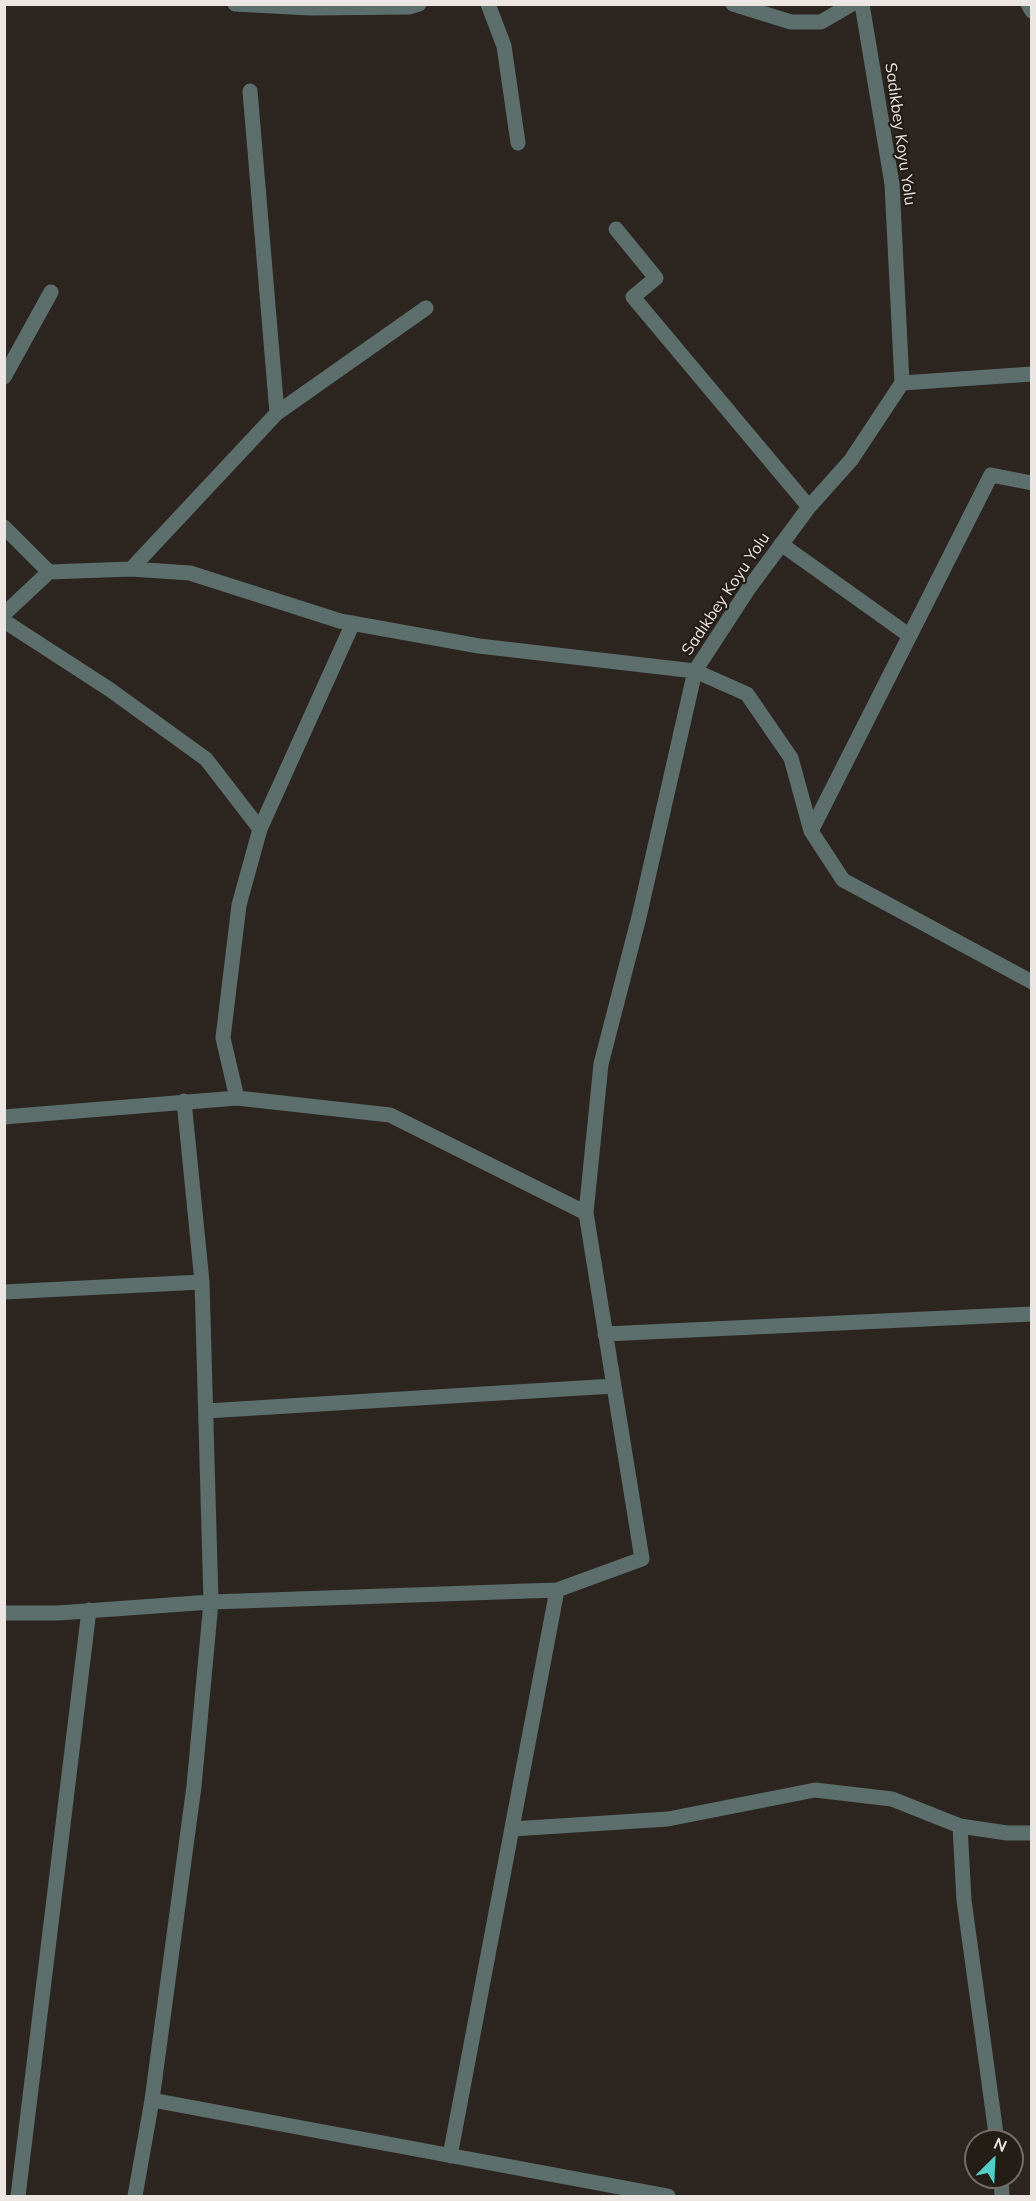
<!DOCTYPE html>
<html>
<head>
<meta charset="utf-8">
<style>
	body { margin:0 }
	#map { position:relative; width:1036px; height:2201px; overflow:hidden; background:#2d2620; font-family:Mulish,sans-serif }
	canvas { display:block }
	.frame { position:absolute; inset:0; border:6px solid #ebe6e2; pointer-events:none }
	.north { position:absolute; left:964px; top:2129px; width:60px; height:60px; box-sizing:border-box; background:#231d16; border:2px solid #736d68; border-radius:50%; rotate:24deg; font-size:16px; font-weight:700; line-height:24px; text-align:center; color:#ebe6e2 }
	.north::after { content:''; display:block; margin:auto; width:21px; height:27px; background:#53cdc9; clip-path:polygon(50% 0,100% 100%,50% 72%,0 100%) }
</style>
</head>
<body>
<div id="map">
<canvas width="1036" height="2201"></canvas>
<div class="frame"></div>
<div class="north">N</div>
</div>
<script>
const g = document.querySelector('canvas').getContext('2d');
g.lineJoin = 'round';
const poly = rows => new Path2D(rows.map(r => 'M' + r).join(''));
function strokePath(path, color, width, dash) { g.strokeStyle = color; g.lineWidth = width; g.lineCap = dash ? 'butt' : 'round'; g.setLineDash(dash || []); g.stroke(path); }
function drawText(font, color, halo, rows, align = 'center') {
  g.font = font + ' Mulish,sans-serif'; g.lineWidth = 4.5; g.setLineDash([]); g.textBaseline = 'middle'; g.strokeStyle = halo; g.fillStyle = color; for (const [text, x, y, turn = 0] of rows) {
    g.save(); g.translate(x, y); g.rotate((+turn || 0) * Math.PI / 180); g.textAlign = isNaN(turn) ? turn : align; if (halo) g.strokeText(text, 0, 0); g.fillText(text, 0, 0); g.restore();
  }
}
const minor = poly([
	[235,4,310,8,409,7,419,4],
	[488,4,504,46,518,143],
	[733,4,791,22,821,22,852,4],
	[1028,4,1032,11],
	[250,91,277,413],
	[616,229,656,278,633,297,809,507],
	[4,377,51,292],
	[902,383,1032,374],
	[4,527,49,572],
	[781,544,910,636],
	[131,569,277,413,426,308],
	[4,614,49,572,131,569,190,573,340,621,479,646,695,671,747,694,791,758,811,831,843,880,1032,982],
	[4,621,109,689,206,759,260,829],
	[811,831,991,475,1032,483],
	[237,1098,223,1038,239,905,260,829,353,623],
	[4,1117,237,1098,390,1115,586,1213],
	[4,1292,202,1282],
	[605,1334,1032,1314],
	[206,1411,614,1386],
	[4,1613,58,1613,211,1602,557,1590,642,1559,586,1213,601,1064,639,917,695,671,749,588,809,507,851,460,902,383,892,184,862,4],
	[960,1826,964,1900,997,2141],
	[512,1829,668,1819,815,1790,892,1799,960,1826,1007,1833,1032,1833],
	[152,2100,668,2196],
	[450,2156,557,1590],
	[1001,2177,1002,2196],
	[18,2196,89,1610],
	[135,2196,152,2100,194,1786,211,1602,202,1282,184,1101]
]);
const streetNames = [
	["Sadıkbey Koyu Yolu",900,134,82],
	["Sadıkbey Koyu Yolu",726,594,-56]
];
strokePath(minor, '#5c6f6d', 15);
drawText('16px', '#ebe6e2', '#231d16', streetNames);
</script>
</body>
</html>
